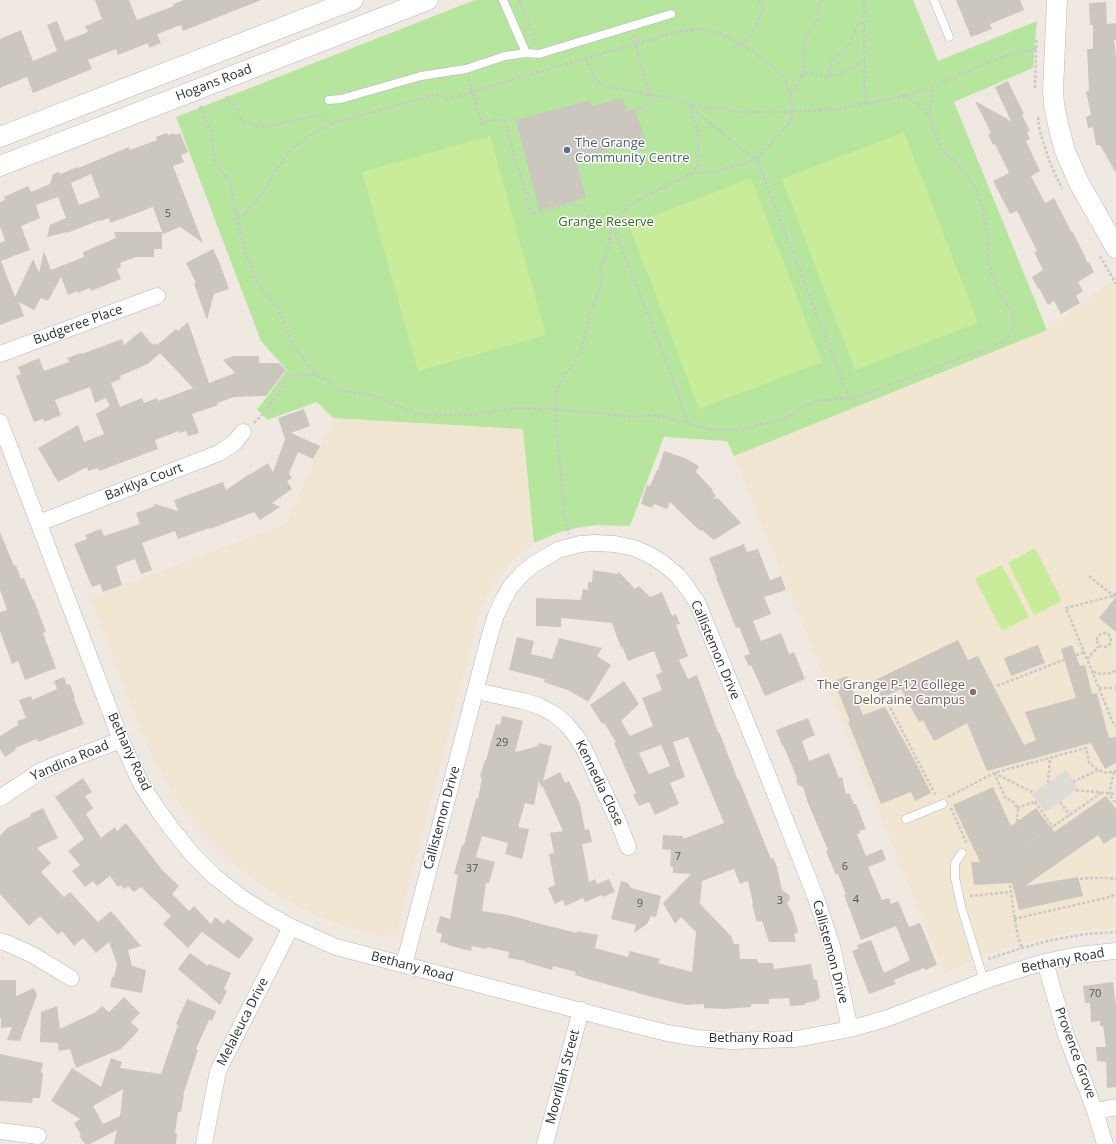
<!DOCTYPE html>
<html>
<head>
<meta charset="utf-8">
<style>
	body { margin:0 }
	canvas { display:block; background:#efe9e1 }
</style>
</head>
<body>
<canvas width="1116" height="1144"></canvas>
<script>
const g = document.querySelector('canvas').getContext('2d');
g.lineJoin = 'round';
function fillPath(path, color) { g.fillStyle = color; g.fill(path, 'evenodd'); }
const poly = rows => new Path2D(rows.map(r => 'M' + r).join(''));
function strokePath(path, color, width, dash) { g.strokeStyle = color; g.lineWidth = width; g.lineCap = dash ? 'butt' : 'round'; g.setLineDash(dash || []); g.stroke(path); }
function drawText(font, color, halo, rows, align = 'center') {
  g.font = font + ' "Open Sans",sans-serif'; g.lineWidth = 3; g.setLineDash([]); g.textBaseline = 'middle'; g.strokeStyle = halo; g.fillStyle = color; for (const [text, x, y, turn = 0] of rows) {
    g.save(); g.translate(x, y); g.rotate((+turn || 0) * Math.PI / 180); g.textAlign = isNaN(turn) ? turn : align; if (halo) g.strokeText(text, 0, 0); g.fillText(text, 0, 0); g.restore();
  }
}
const education = poly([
	[1112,281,1116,288,1116,928,1073,932,1050,937,1024,943,989,954,944,973,734,456,1047,330],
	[333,418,524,429,534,543,522,552,504,569,489,590,481,608,397,930,385,937,349,927,320,917,287,900,271,891,240,868,223,854,194,823,171,792,148,748,90,598,286,524]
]);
const green = poly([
	[475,0,913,0,938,61,1037,21,1033,68,954,102,1047,330,734,456,727,441,664,437,630,526,598,525,576,528,557,533,534,543,523,429,333,418,317,402,267,420,264,415,257,410,287,370,261,341,176,117]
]);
const pitch = poly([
	[904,132,978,323,855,370,782,179],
	[490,136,546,335,418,371,362,172],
	[751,178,822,362,699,409,629,225],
	[1035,548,1062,601,1034,615,1008,563],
	[1002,565,1029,617,1002,631,975,579]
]);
const plaza = poly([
	[1066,770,1078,789,1045,812,1032,794]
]);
const building = poly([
	[95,0,129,0,137,20,174,6,173,4,184,0,261,0,183,31,181,25,157,34,161,43,149,48,148,43,118,55,116,49,88,60,92,69,33,93,27,77,0,88,0,39,21,30,33,61,57,51,47,25,57,21,65,41,88,32,85,26,102,19],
	[956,0,1020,0,1024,10,990,24,992,29,971,37],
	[1106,2,1107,24,1116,23,1116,40,1114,40,1116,56,1116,173,1100,145,1096,145,1093,127,1088,128,1086,117,1091,115,1086,91,1089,91,1087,49,1093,49,1093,25,1090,25,1089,3],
	[1008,81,1024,114,1022,115,1030,131,1027,132,1030,139,1026,141,1040,171,1031,176,1045,203,1054,198,1072,233,1073,232,1088,263,1089,262,1094,272,1078,282,1083,291,1076,296,1080,303,1061,314,1054,301,1048,305,1039,288,1038,289,1032,277,1043,270,1034,252,1037,251,1017,211,1010,214,993,181,1009,173,995,144,993,145,988,134,991,133,975,101,1011,121,995,87],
	[623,98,627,111,635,109,645,139,576,160,586,198,539,210,516,120,590,100,592,106],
	[167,133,168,135,174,133,175,135,180,133,188,152,181,155,184,162,173,166,203,243,180,227,163,234,153,207,110,223,109,218,100,221,100,220,67,233,67,232,47,237,50,225,66,218,58,197,36,205,40,218,21,226,30,250,1,261,15,297,33,259,39,273,44,251,51,270,84,257,83,252,116,238,114,232,162,232,162,249,154,249,154,257,136,257,120,263,121,267,117,269,121,279,91,291,90,288,78,293,77,291,68,295,61,277,48,301,41,298,34,310,19,302,24,316,0,325,0,243,5,241,0,226,0,202,5,200,4,197,28,186,31,192,50,184,53,174,58,172,61,174,77,167,78,168,129,147,130,150,157,140,156,137],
	[91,174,100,197,79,205,71,183],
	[213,249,220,264,229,289,214,294,207,320,194,284,196,283,186,263],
	[188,322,209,383,235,373,223,360,233,356,259,356,259,363,279,363,286,370,266,396,234,397,217,403,218,405,192,414,199,433,188,436,186,431,179,433,179,431,155,440,158,449,99,471,98,468,88,471,87,467,58,482,38,448,78,425,84,442,104,434,96,414,110,406,106,398,95,403,90,387,55,400,61,415,44,422,43,419,34,422,16,376,21,374,18,367,39,358,44,371,69,362,67,358,81,353,82,354,122,339,124,345,141,331,153,345,155,343,157,345,176,329,178,331],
	[160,353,193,388,158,401,157,398,144,403,142,398,120,407,111,383,121,379,120,376,148,364],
	[304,409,310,426,291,433,320,446,313,459,298,452,289,474,292,478,287,481,292,489,272,503,280,507,260,520,254,512,210,529,209,528,178,539,175,531,142,543,152,570,141,574,135,559,116,566,122,585,103,592,100,584,92,587,74,544,87,539,85,535,101,529,104,536,140,524,136,513,153,507,155,504,178,511,174,500,223,482,226,490,251,473,251,474,268,463,273,472,285,439,278,418],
	[664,451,685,458,699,466,696,472,713,490,712,491,716,496,713,499,718,498,741,523,714,540,702,530,700,531,670,502,667,509,654,504,652,508,641,504,647,485,650,486,657,470,658,470],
	[0,532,14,566,16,565,21,579,24,578,33,600,34,600,46,632,43,633,56,668,25,680,18,661,12,664,0,631,0,612,7,610,0,590],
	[744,544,747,552,758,549,770,580,781,576,786,590,764,597,771,614,753,621,761,641,781,633,789,654,794,652,805,679,765,696,751,665,749,666,744,656,750,654,739,627,736,628,716,578,717,578,709,558],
	[593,570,617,574,619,572,635,589,639,586,650,597,662,592,672,616,676,614,680,624,676,625,688,656,679,660,688,679,697,675,718,732,719,732,738,780,739,780,771,859,773,858,777,867,782,890,789,895,790,899,787,903,793,914,798,932,794,934,796,942,769,942,762,921,757,922,752,904,753,903,748,881,740,884,734,869,702,881,700,904,731,936,734,944,739,944,740,959,757,959,758,963,773,963,774,969,811,964,814,980,817,980,820,998,816,1001,805,1003,805,1005,790,1006,789,998,769,999,769,1004,751,1004,751,1007,724,1009,704,1008,704,1004,686,1005,652,997,588,979,575,975,576,972,553,966,552,970,525,962,525,961,508,958,509,952,487,947,486,949,472,946,471,951,447,945,448,944,440,942,442,934,436,932,440,916,450,919,458,875,454,874,462,845,464,845,476,799,478,799,482,778,480,777,485,760,486,760,496,724,500,725,502,716,523,721,515,752,538,746,539,743,552,746,543,781,560,772,565,783,569,781,580,804,585,830,589,829,592,842,582,844,589,882,595,879,597,884,609,879,615,892,603,897,602,895,585,902,583,898,565,906,563,900,555,904,548,888,555,885,549,854,554,853,550,833,563,831,542,785,541,788,539,780,534,805,525,803,518,827,529,829,522,859,505,854,508,843,482,836,476,857,495,862,489,883,486,883,482,911,508,915,531,921,529,921,577,933,577,931,598,935,595,948,628,957,630,951,660,959,658,963,692,972,696,932,681,917,675,924,663,903,691,874,673,873,673,867,670,866,671,850,662,849,663,835,683,836,683,839,724,823,688,737,673,742,685,777,670,783,679,804,655,815,649,802,639,806,633,795,636,793,614,743,616,742,604,723,602,724,590,705,624,681,639,704,621,721,630,736,653,726,642,698,662,690,656,675,662,672,654,651,628,661,622,646,621,648,612,623,561,618,561,627,536,626,536,598,581,600,583,589,588,590,588,582,592,582],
	[661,745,670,766,649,774,639,753],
	[1116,597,1116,632,1099,618],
	[517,637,534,641,531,654,552,659,559,638,602,648,597,656,611,665,588,702,570,691,544,682,545,679,509,670],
	[958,640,968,660,978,656,1024,745,1036,740,1025,712,1076,698,1061,649,1072,645,1080,666,1085,665,1092,694,1097,693,1109,738,1116,737,1116,763,1105,769,1091,743,987,771,967,723,934,741,923,720,919,722,901,689,882,698,873,681],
	[1038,645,1045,663,1011,676,1004,658],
	[847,676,863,715,885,707,915,761,931,793,915,801,911,792,881,804,848,722,850,721,834,681],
	[64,677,67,685,70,684,75,698,74,699,84,724,38,742,37,739,15,748,16,750,5,757,0,749,0,736,18,725,17,721,26,718,19,700,31,696,32,700,57,689,54,681],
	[808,718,815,735,802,741,809,761,829,753,839,778,842,777,846,794,849,793,854,804,856,804,866,829,859,831,860,833,857,834,866,856,882,849,886,860,868,867,882,900,889,898,891,904,898,901,909,927,920,923,937,965,925,970,924,968,894,980,896,984,869,994,852,951,858,949,857,945,871,940,884,973,910,960,896,926,861,940,844,895,846,894,838,874,836,875,826,851,828,850,808,803,803,787,798,785,796,781,797,778,783,745,782,745,776,730],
	[83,778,92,792,85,796,93,808,86,814,101,838,115,827,117,831,126,823,163,871,179,886,172,894,189,911,194,906,211,924,215,917,224,924,227,919,254,939,239,959,202,932,188,948,163,924,171,916,141,887,134,892,128,886,124,889,121,885,118,887,110,876,97,886,93,881,85,887,72,871,80,865,68,851,84,839,55,797],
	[993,787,1011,826,1036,808,1054,832,1106,796,1116,809,1116,836,1104,844,1098,835,1025,886,1078,877,1083,896,1019,910,1012,883,974,885,971,862,980,862,953,805],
	[43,808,58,838,37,848,51,863,41,872,64,897,70,892,98,922,111,911,141,946,128,950,132,966,146,970,142,993,110,987,112,977,114,977,117,964,109,942,96,953,83,938,74,946,62,931,58,935,40,916,29,926,0,894,0,836,7,828,31,816,30,814],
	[621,881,628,883,631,888,661,896,656,917,651,916,647,924,634,933,636,925,611,919],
	[190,953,208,966,209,964,231,973,224,989,227,991,220,1005,178,969],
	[0,980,16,980,16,996,34,988,37,995,20,1041,7,1040,12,1027,1,1028,1,1018,0,1018],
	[1113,982,1116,1006,1116,1087,1107,1088,1106,1062,1097,1061,1096,1047,1106,1047,1103,1026,1100,1026,1100,1021,1091,1022,1090,1003,1085,1003,1083,986],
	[124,997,140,1013,131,1022,139,1030,121,1049,76,1068,70,1049,59,1051,58,1043,40,1042,41,1012,57,1006,60,1029,96,1012,102,1006,109,1012],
	[187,999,216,1011,212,1021,209,1020,196,1049,198,1050,183,1095,184,1095,181,1112,178,1112,175,1133,177,1133,176,1144,114,1144,117,1130,90,1144,85,1144,79,1136,81,1135,74,1123,80,1119,51,1101,72,1068,101,1087,111,1058,122,1062,120,1068,161,1074,178,1025,176,1024],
	[123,1089,120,1116,103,1124,93,1106],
	[0,1054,43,1063,41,1071,43,1075,40,1098,33,1098,32,1103,0,1101]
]);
const path = poly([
	[520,0,536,43],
	[864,0,865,104],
	[633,35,650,95,647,105,644,108,636,110],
	[742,45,755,28,763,9,759,0],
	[586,59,596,80,609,87,650,95,669,98,692,105,742,112,793,112,836,109,892,99,933,87,1004,56,1036,49],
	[830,76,830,67,832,60,835,56,845,51,849,46,857,26,860,23,864,23],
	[801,77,809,73,830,76,837,75,854,67,865,60],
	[469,79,482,124,495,119,505,121,531,214,571,203,583,207,589,215,612,225,673,379,688,424],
	[1035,88,1036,49,1037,39],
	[790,94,793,91,801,78,803,70,805,40,808,33,817,20,819,5,821,0],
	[906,95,929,117],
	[226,96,238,113,243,121,258,127,266,127,315,115,329,123],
	[692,105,692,110,703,117,742,150,757,160,849,398],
	[200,106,211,132,215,164,229,180,244,249,255,278,279,311,290,337,298,352,317,375,327,380,343,391,373,395,417,414,472,415,513,408,555,409,637,417,655,415,713,430,740,430,783,419,816,401,849,398,853,399,1003,342,1013,330,1014,321,1012,312,998,291,988,262,988,238,982,207,977,191,967,175,956,163,941,149,929,117,933,87],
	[692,110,692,114,699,135,698,163,693,173],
	[1038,117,1040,132,1047,154,1051,165,1062,189],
	[237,217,245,214,264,191,284,158,295,146,309,136,330,124,437,94,447,99,680,31,703,29,721,34,742,45,764,59,784,78,790,94,793,112,791,121,757,160,720,170,693,173,635,201,612,225,609,244,605,260,600,266,600,271,602,277,602,282,590,314,582,346,573,364,563,379,556,394,555,409,564,512,569,534],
	[1100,256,1116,284],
	[254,423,262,415,287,381,293,376,305,374,316,375],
	[1089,576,1116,598],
	[1116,593,1113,596,1066,608,1114,725,1116,726],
	'1097 640a7 7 0 1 1 14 0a7 7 0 1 1-14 0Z',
	[1087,659,1100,645],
	[1093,672,1101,674,1111,673,1116,670],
	[997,686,1084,652],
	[1099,688,1116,688],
	[881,690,936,796],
	[1114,772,1109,794,1116,804],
	[994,773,1006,799,1011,800,1015,804,1018,810,1017,820,1028,844],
	[994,773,1034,793],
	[1073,782,1098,770],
	[1048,783,1050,758],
	[1076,790,1116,794],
	[948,797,994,773,1086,748,1089,762,1095,768,1101,771,1107,773,1116,771],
	[1035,802,1053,827],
	[1060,802,1070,815],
	[951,808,967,844],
	[1017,808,1037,801],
	[1025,846,1101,793],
	[1080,879,1092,878,1108,878,1116,879],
	[1010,885,1015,921,1018,937,1022,948],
	[970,896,1011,892],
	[1014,919,1110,897,1116,894],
	[988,959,1022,948,1052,940,1086,934,1116,932]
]);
const service = poly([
	[503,0,526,53],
	[934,0,949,37],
	[329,100,341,99,421,76,466,69,505,56,526,53,539,54,671,14],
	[906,819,943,804],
	[962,853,955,863,955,877,961,906,984,981]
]);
const minor = poly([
	[0,354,157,296],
	[0,422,121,740,141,784,156,807,171,828,192,854,214,876,239,896,264,912,291,927,336,947,627,1023,667,1033,697,1038,731,1041,796,1039,850,1029,888,1018,984,981,1015,971,1045,962,1078,955,1116,951],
	[39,523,219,453,234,443,243,432],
	[476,691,523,701,539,706,554,714,566,724,576,736,584,749,618,821,628,847],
	[0,798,39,772,55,765,121,740],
	[0,941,9,944,33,955,71,978],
	[1045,962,1066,1035,1095,1111,1105,1144],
	[404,965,489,638,496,615,503,600,511,586,523,573,534,564,558,550,580,544,595,543,615,544,634,548,650,555,664,564,678,576,688,589,697,602,759,753,816,898,832,946,850,1029],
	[1095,1111,1116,1107],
	[0,1131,38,1136],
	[204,1144,218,1071,291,927],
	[545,1144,581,1010]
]);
const tertiary = poly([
	[1057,0,1053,91,1054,104,1059,129,1065,151,1079,183,1116,248],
	[0,137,353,0],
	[0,166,428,0]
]);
const markers = [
	[567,150,4,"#5c6f8a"],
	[973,692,4,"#8d6e63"]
];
const numberNames = [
	["5",168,214],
	["29",502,743],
	["7",678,857],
	["6",845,867],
	["37",472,869],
	["4",856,900],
	["3",780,901],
	["9",640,904],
	["70",1095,994]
];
const streetNames = [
	["Hogans Road",214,83,-21],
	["Budgeree Place",78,325,-20],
	["Barklya Court",144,482,-21],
	["Callistemon Drive",715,650,67],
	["Bethany Road",129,752,65],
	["Yandina Road",70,761,-23],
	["Kennedia Close",599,783,64],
	["Callistemon Drive",442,818,-75],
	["Callistemon Drive",830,952,75],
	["Bethany Road",1063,961,-11],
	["Bethany Road",412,967,15],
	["Melaleuca Drive",243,1022,-63],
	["Bethany Road",751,1038],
	["Provence Grove",1075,1053,70],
	["Moorillah Street",563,1077,-75]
];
const serviceNames = [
	["The Grange",575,143],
	["Community Centre",575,158]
];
const parkNames = [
	["Grange Reserve",606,222]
];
const educationNames = [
	["The Grange P-12 College",965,685],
	["Deloraine Campus",965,700]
];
fillPath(education, '#f0e6d1');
fillPath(green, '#b6e59e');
fillPath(pitch, '#c9ec9a');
fillPath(plaza, '#dfdcd8');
fillPath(building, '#cbc7bf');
strokePath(service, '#b4b7c1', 9);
strokePath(minor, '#b4b7c1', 17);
strokePath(tertiary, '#b4b7c1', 21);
strokePath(path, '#c9c9c9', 2.5, [3, 2]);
strokePath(service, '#fff', 8);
strokePath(minor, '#fff', 16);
strokePath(tertiary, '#fff', 20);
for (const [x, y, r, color] of markers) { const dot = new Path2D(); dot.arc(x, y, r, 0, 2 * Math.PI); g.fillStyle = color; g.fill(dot); strokePath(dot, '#fff', 1.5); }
drawText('11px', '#555452', null, numberNames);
drawText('13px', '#2e2e2e', '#fff', streetNames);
drawText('13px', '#4e5e75', '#fff', serviceNames, 'left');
drawText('13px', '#2c6e1b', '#fff', parkNames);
drawText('13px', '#785e54', '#fff', educationNames, 'right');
</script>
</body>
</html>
